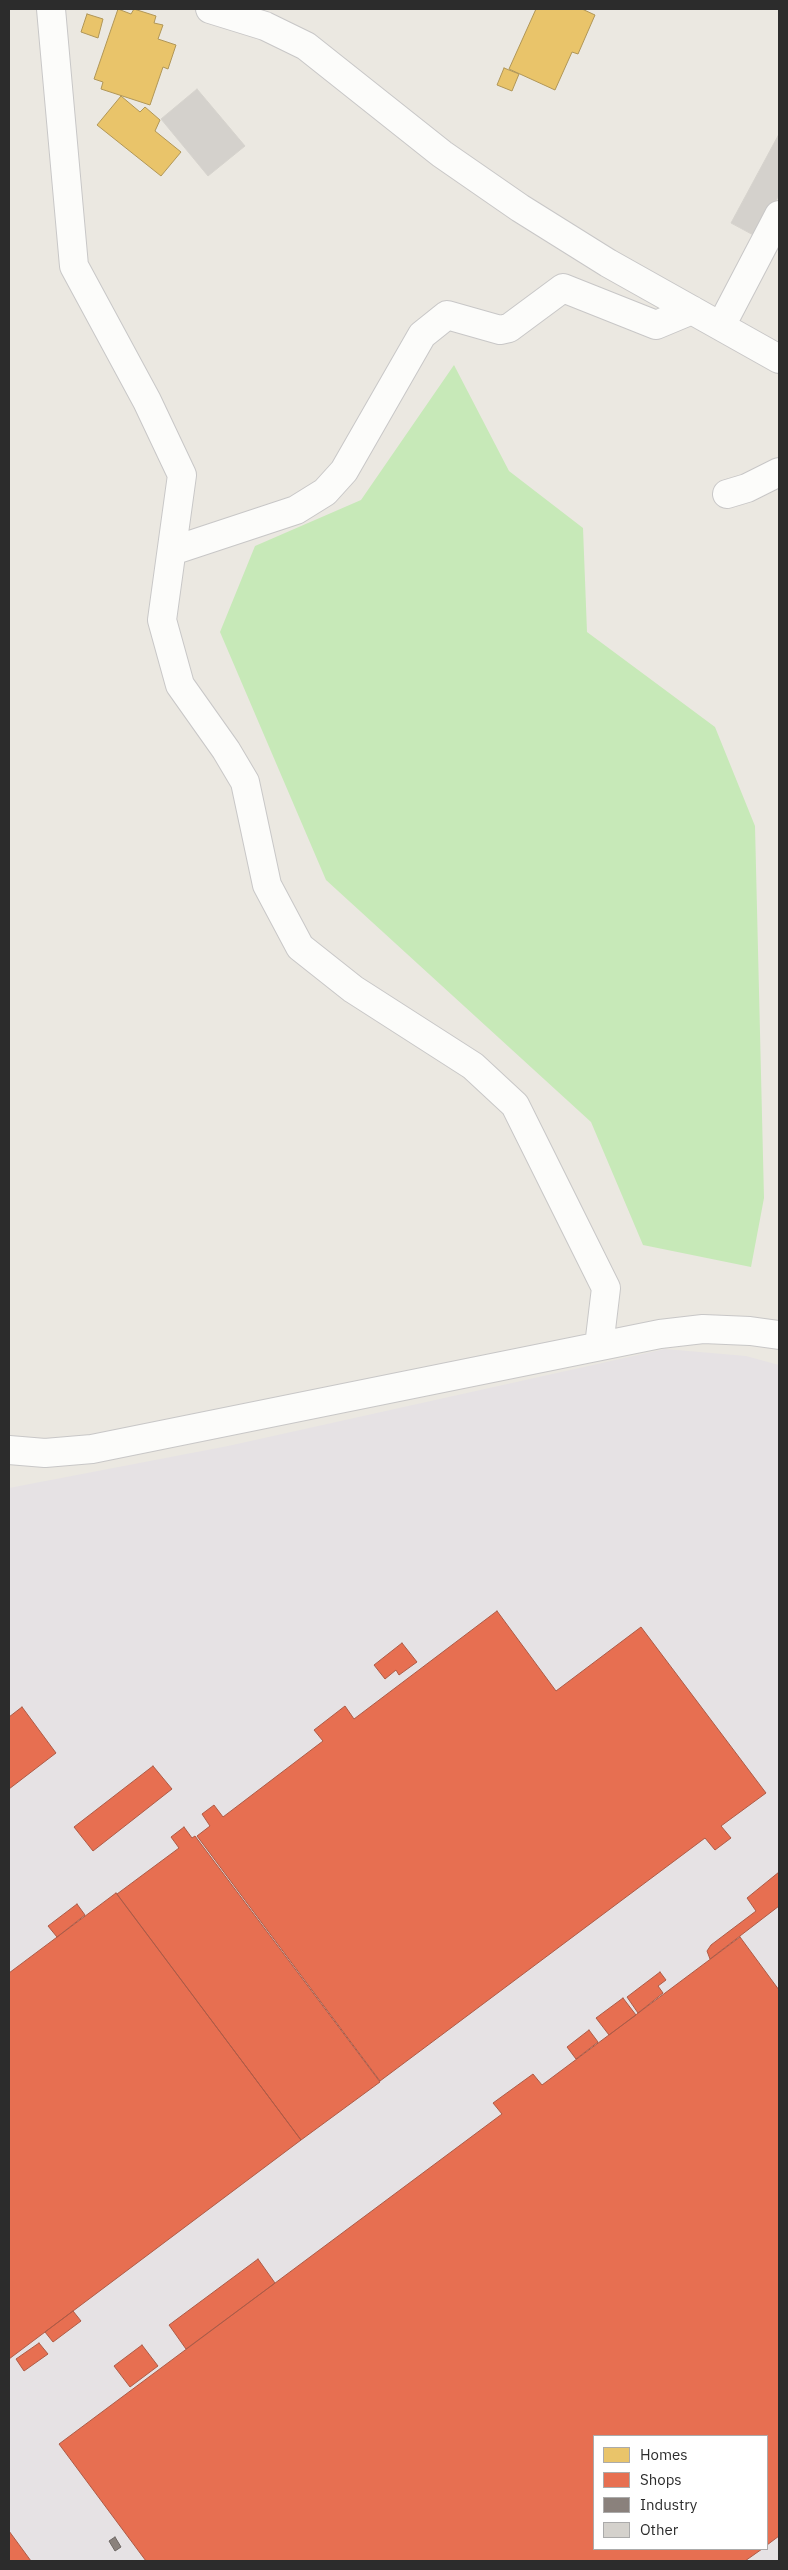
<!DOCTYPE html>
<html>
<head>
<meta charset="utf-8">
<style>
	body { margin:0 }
	#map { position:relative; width:788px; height:2570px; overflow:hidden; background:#ebe8e1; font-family:"IBM Plex Sans",sans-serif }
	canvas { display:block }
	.frame { position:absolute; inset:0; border:10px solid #2c2c2c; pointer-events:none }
	.legend { position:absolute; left:593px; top:2435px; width:175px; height:115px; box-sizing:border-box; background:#fff; border:1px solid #ababab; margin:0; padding:6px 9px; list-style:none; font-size:15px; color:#2c2c2c }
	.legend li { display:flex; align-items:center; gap:10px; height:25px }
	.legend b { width:25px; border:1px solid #ababab }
</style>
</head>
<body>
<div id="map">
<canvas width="788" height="2570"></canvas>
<div class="frame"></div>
<ul class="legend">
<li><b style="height:14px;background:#e9c46a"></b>Homes</li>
<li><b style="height:14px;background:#e76f51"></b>Shops</li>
<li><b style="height:14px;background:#8a817c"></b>Industry</li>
<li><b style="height:14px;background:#d4d1cc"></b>Other</li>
</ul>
</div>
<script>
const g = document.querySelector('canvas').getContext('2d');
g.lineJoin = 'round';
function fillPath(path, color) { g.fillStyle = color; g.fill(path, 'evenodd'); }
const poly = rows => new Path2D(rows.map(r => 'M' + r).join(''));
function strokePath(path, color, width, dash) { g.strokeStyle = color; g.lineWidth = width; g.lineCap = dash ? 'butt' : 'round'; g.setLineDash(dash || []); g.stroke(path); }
const industrial = poly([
	[665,1349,746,1356,779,1365,779,2561,9,2561,9,1488,228,1446],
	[594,2436,767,2436,767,2549,594,2549]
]);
const green = poly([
	[454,365,509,471,583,528,587,632,715,727,755,826,764,1198,751,1267,643,1245,591,1122,326,880,220,632,255,546,361,500]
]);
const homes = poly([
	[118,9,131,14,134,9,156,16,154,23,163,25,158,39,176,45,168,69,163,67,150,105,101,89,103,82,94,79,118,9],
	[536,9,582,9,595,15,578,54,572,52,555,90,509,69,536,9],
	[87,14,103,19,98,38,81,32,87,14],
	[504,68,519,74,512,91,497,85,504,68],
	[121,96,140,112,145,107,160,120,155,131,181,152,161,176,97,125,121,96]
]);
const shops = poly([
	[497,1611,556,1691,641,1627,766,1793,721,1826,731,1838,715,1850,705,1838,380,2081,197,1836,210,1826,202,1814,214,1805,223,1817,323,1741,314,1730,345,1706,354,1719,497,1611],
	[402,1643,417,1662,399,1675,396,1670,385,1679,374,1665,402,1643],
	[22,1707,56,1753,9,1789,9,1717,22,1707],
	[153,1766,172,1789,93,1851,74,1827,153,1766],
	[184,1827,192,1838,195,1836,380,2082,301,2140,117,1894,179,1848,171,1837,184,1827],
	[779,1872,779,1906,710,1959,707,1951,711,1945,756,1911,747,1898,779,1872],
	[116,1893,301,2140,9,2359,9,1973,116,1893],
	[77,1904,85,1915,57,1937,48,1926,77,1904],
	[740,1937,779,1990,779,2536,767,2545,767,2436,594,2436,594,2549,762,2549,745,2561,146,2561,59,2444,502,2114,493,2103,533,2074,542,2085,740,1937],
	[660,1972,666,1980,658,1986,663,1993,638,2013,627,1997,660,1972],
	[623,1998,636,2015,609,2035,596,2018,623,1998],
	[589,2030,598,2042,576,2059,567,2047,589,2030],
	[258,2259,275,2283,186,2349,169,2325,258,2259],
	[73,2311,81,2321,53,2342,45,2332,73,2311],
	[39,2343,48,2354,24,2371,16,2359,39,2343],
	[142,2345,158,2366,130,2387,114,2366,142,2345],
	[9,2531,31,2561,9,2561,9,2531]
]);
const industry = poly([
	[115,2537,121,2547,115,2551,109,2541,115,2537]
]);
const building = poly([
	[197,89,245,146,208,176,161,119,197,89],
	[779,134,779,195,757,237,731,223,779,134]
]);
const minor = poly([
	[51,9,74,266,147,401,182,475,162,620,180,685,226,750,245,782,267,885,300,947,353,989,473,1066,515,1105,606,1288,599,1346],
	[210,9,265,26,306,46,442,154,520,208,608,263,779,359],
	[721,326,779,215],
	[727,494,747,488,779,472],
	[172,551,296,510,325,492,344,471,422,335,447,315,500,330,509,328,563,288,656,325,692,310],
	[9,1450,45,1453,92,1449,660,1334,703,1329,750,1331,779,1335]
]);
fillPath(industrial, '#e6e2e4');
fillPath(green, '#c7e9b8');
fillPath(homes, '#e9c46a');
strokePath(homes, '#b09657', 1);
fillPath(shops, '#e76f51');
strokePath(shops, '#af5b46', 1);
fillPath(industry, '#8a817c');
strokePath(industry, '#6e6864', 1);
fillPath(building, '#d4d1cc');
strokePath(building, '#d6d3cd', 1);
strokePath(minor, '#c8c7c7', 30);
strokePath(minor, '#fcfcfa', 28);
</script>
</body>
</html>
